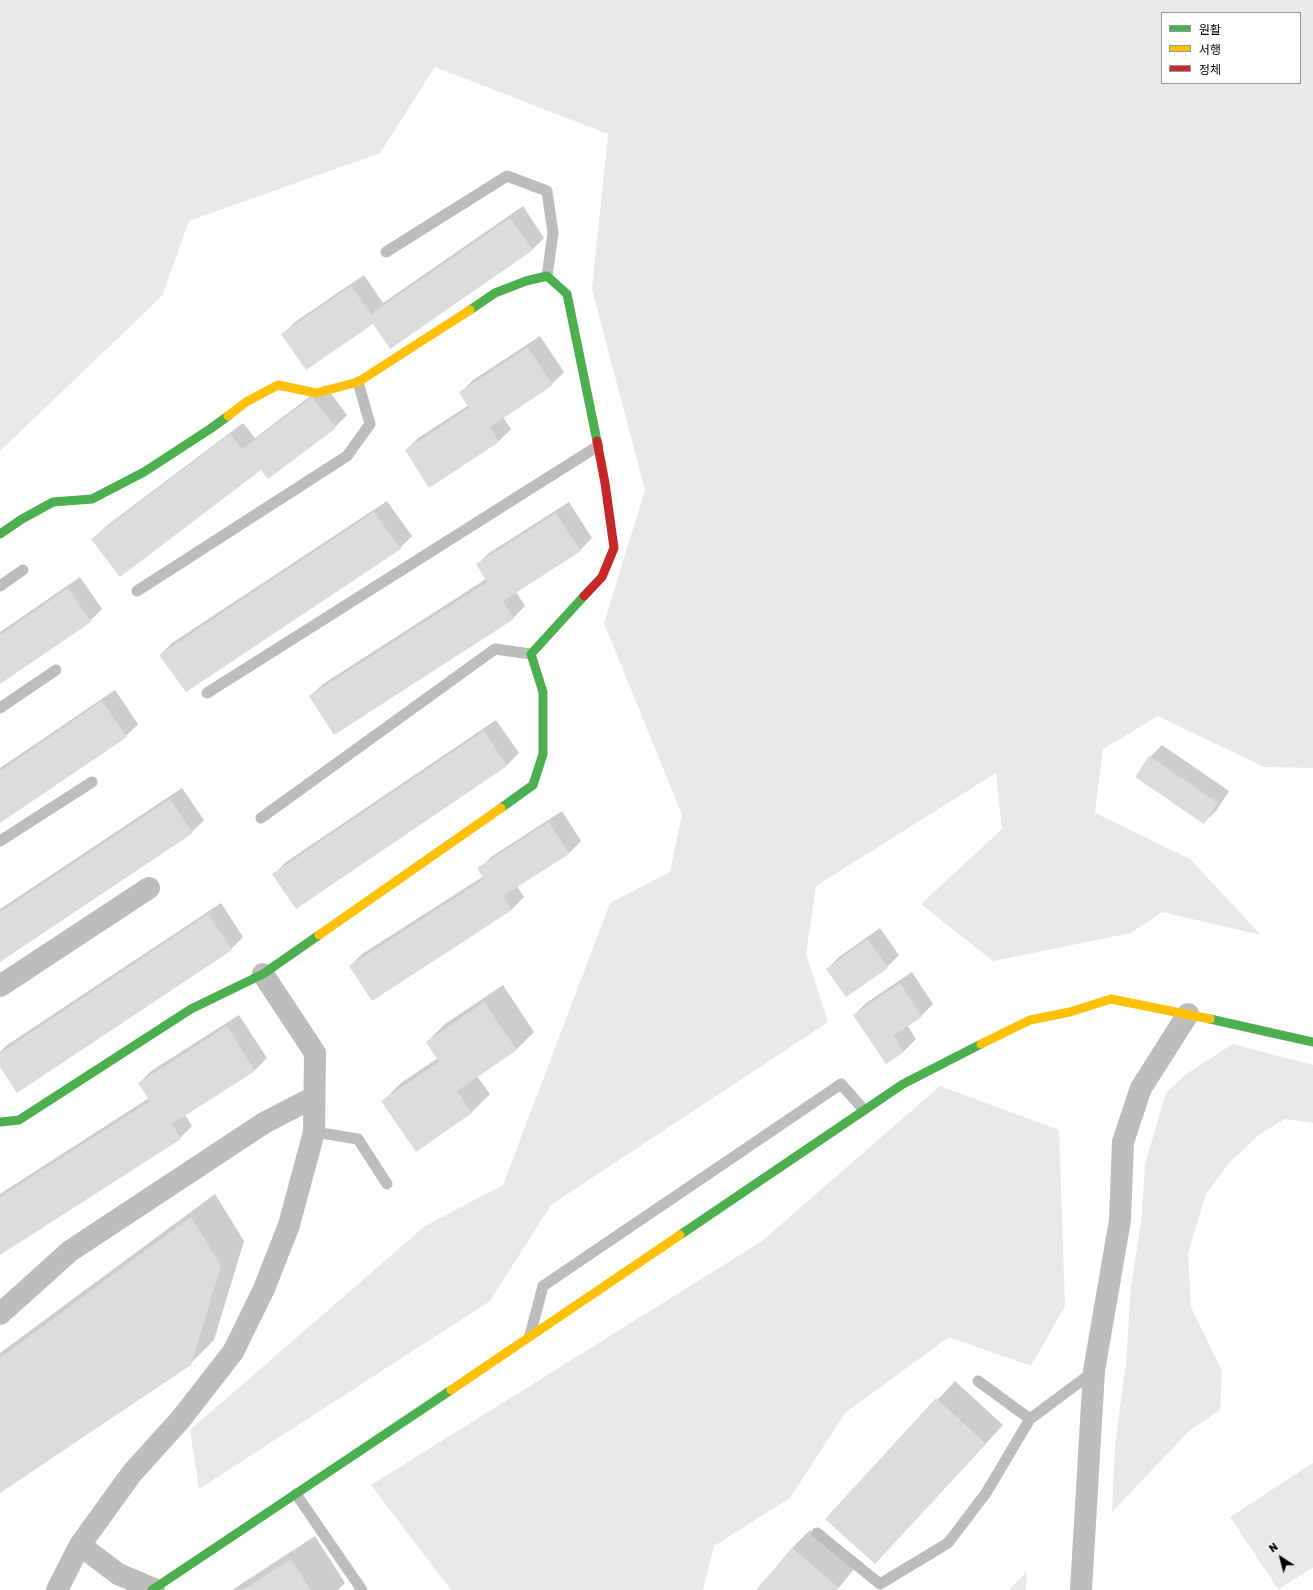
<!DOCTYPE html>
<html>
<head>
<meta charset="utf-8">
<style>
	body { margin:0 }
	#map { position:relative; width:1313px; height:1590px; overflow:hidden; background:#fff; font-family:Rubik,"Noto Sans KR",sans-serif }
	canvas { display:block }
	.legend { position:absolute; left:1161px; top:12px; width:140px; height:72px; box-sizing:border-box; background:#fff; border:1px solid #999; margin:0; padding:5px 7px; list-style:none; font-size:12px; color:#000 }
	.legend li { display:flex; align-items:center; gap:8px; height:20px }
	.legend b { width:20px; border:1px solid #999 }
	.north { position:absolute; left:1261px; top:1538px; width:40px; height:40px; -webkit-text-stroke:3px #fff; paint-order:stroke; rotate:324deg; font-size:11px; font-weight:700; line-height:16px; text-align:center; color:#000 }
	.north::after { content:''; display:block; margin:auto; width:14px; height:18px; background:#000; clip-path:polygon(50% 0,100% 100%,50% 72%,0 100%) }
</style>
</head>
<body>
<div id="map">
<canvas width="1313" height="1590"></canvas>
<ul class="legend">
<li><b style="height:5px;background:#4caf50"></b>원활</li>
<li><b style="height:5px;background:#ffc107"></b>서행</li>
<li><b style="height:5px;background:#c62828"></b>정체</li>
</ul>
<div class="north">N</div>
</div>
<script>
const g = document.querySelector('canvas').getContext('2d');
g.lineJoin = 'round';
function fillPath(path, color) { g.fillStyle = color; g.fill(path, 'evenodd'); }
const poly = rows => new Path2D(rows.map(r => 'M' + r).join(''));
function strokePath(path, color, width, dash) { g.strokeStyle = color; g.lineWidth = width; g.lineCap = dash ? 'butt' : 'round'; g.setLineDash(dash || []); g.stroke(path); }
const green = poly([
	[0,0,1313,0,1313,768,1264,767,1158,716,1103,749,1095,813,1190,859,1261,935,1162,912,1131,933,993,961,921,904,1002,829,996,773,816,886,806,954,828,1022,551,1205,490,1301,199,1489,190,1430,425,1226,503,1185,610,903,670,872,682,815,604,623,645,490,592,289,608,134,435,67,380,153,189,221,162,296,0,451],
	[1162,13,1300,13,1300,83,1162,83],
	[1233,1044,1313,1065,1313,1123,1285,1119,1260,1134,1229,1163,1206,1194,1188,1253,1191,1307,1222,1371,1220,1410,1189,1431,1112,1512,1115,1446,1126,1362,1131,1287,1141,1223,1145,1164,1166,1093,1186,1074],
	[940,1086,1059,1130,1065,1306,1031,1366,949,1337,845,1413,790,1498,714,1546,703,1590,451,1590,371,1485,762,1241],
	[1313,1463,1313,1568,1278,1589,1230,1517],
	[1027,1571,1026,1590,1009,1590]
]);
const shadow = poly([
	[523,206,544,238,532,250,373,323,283,334,295,322,364,275,383,303],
	[540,336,564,372,552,384,503,417,511,429,499,441,429,487,406,450,418,438,469,405,461,392,473,380],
	[325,385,347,415,335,427,261,468,93,539,105,527,243,423,255,438],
	[387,501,412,536,400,548,160,655,172,643],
	[569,502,592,538,580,550,516,592,525,606,513,618,310,696,323,684,486,579,477,565,489,553],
	[80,577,102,609,90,621,0,683,0,632],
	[115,690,138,724,126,736,0,822,0,768],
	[496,720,519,753,507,765,297,907,274,874,286,862],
	[1162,745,1229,791,1216,811,1203,823,1150,757],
	[182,788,204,820,192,832,0,960,0,909],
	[562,811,581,841,569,853,517,886,524,897,512,909,372,1000,350,966,362,954,484,876,479,869,491,857],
	[221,903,243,937,231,949,0,1065,0,1052,7,1045],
	[880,928,899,955,887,967,827,969,839,957],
	[912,972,933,1004,921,1016,907,1025,916,1039,904,1051,886,1063,854,1015,866,1003],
	[503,985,534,1032,516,1050,477,1076,490,1094,472,1112,416,1150,383,1101,401,1083,438,1058,427,1042,445,1024],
	[239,1015,267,1058,255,1070,185,1115,192,1126,180,1138,0,1254,0,1194,149,1098,139,1083,151,1071],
	[215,1194,244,1241,214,1340,190,1364,0,1492,0,1353],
	[955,1381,1003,1425,875,1563,827,1519],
	[810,1530,855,1568,837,1590,757,1590,792,1548],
	[315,1536,345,1583,338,1590,232,1590]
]);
const building = poly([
	[510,218,533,250,390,349,373,324,306,370,281,334,351,286,371,314],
	[528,347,553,385,490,427,499,442,429,488,405,450,469,408,459,392],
	[312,397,336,428,268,479,261,470,120,577,91,539,230,434,242,449],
	[374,512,401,549,186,692,159,655],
	[556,513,581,551,503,601,514,619,334,735,309,696,487,582,476,564],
	[68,588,91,622,0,684,0,635],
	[102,701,127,737,0,823,0,771],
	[484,731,507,766,296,909,272,874],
	[1149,756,1218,803,1204,824,1135,777],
	[170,799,193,833,0,962,0,912],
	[549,822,569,854,503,896,512,910,372,1001,349,966,484,879,477,868],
	[208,914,232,950,17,1093,0,1067,0,1053],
	[867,939,888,968,846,997,826,969],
	[900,983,922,1017,894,1035,904,1052,886,1064,853,1015],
	[484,1002,517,1050,457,1091,472,1113,416,1152,381,1101,439,1062,426,1042],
	[227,1026,255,1071,172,1124,181,1139,0,1255,0,1197,150,1101,138,1083],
	[191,1217,221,1266,191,1365,0,1493,0,1358],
	[936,1398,986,1444,875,1564,825,1519],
	[792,1548,838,1587,836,1590,756,1590],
	[291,1559,311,1590,243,1590]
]);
const lane = poly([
	[386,252,507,176,547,191,553,233,547,276],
	[0,586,23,570],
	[137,591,347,456,370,424,358,382],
	[207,693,598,446],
	[0,708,56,670],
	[261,818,495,649,531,654],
	[0,841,92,782],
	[314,1132,358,1139,387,1184],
	[530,1335,543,1286,841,1084,864,1110],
	[978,1381,1030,1419],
	[296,1494,362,1590],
	[817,1533,880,1584,948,1543,986,1493,1030,1419,1093,1372]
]);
const street = poly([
	[0,986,149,888],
	[0,1314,70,1251,264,1123,314,1097],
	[80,1545,118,1574,154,1589],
	[57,1590,80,1545,132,1473,180,1420,233,1352,264,1289,289,1225,314,1132,315,1053,263,974],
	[1081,1590,1094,1371,1120,1220,1123,1142,1141,1088,1188,1014]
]);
const fast = poly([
	[470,310,495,293,526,281,547,276,567,294,597,441],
	[0,534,22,519,53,502,92,499,144,472,210,429,228,416],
	[501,808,533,785,543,754,543,692,531,654,584,596],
	[1210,1019,1313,1042],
	[0,1122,19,1120,191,1009,263,974,319,935],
	[680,1235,903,1084,981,1044],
	[152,1590,451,1390]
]);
const slow = poly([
	[228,416,246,402,278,385,316,393,358,382,470,310],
	[319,935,501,808],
	[981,1044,1030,1020,1070,1012,1111,999,1210,1019],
	[451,1390,680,1235]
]);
const jam = poly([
	[584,596,602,577,614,548,605,483,597,441]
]);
fillPath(green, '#e9e9e9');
fillPath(shadow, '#0003');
fillPath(building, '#dcdcdc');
strokePath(lane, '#bdbdbd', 11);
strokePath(street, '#bdbdbd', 22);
strokePath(fast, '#4caf50', 9);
strokePath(slow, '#ffc107', 9);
strokePath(jam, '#c62828', 9);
</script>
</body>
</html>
